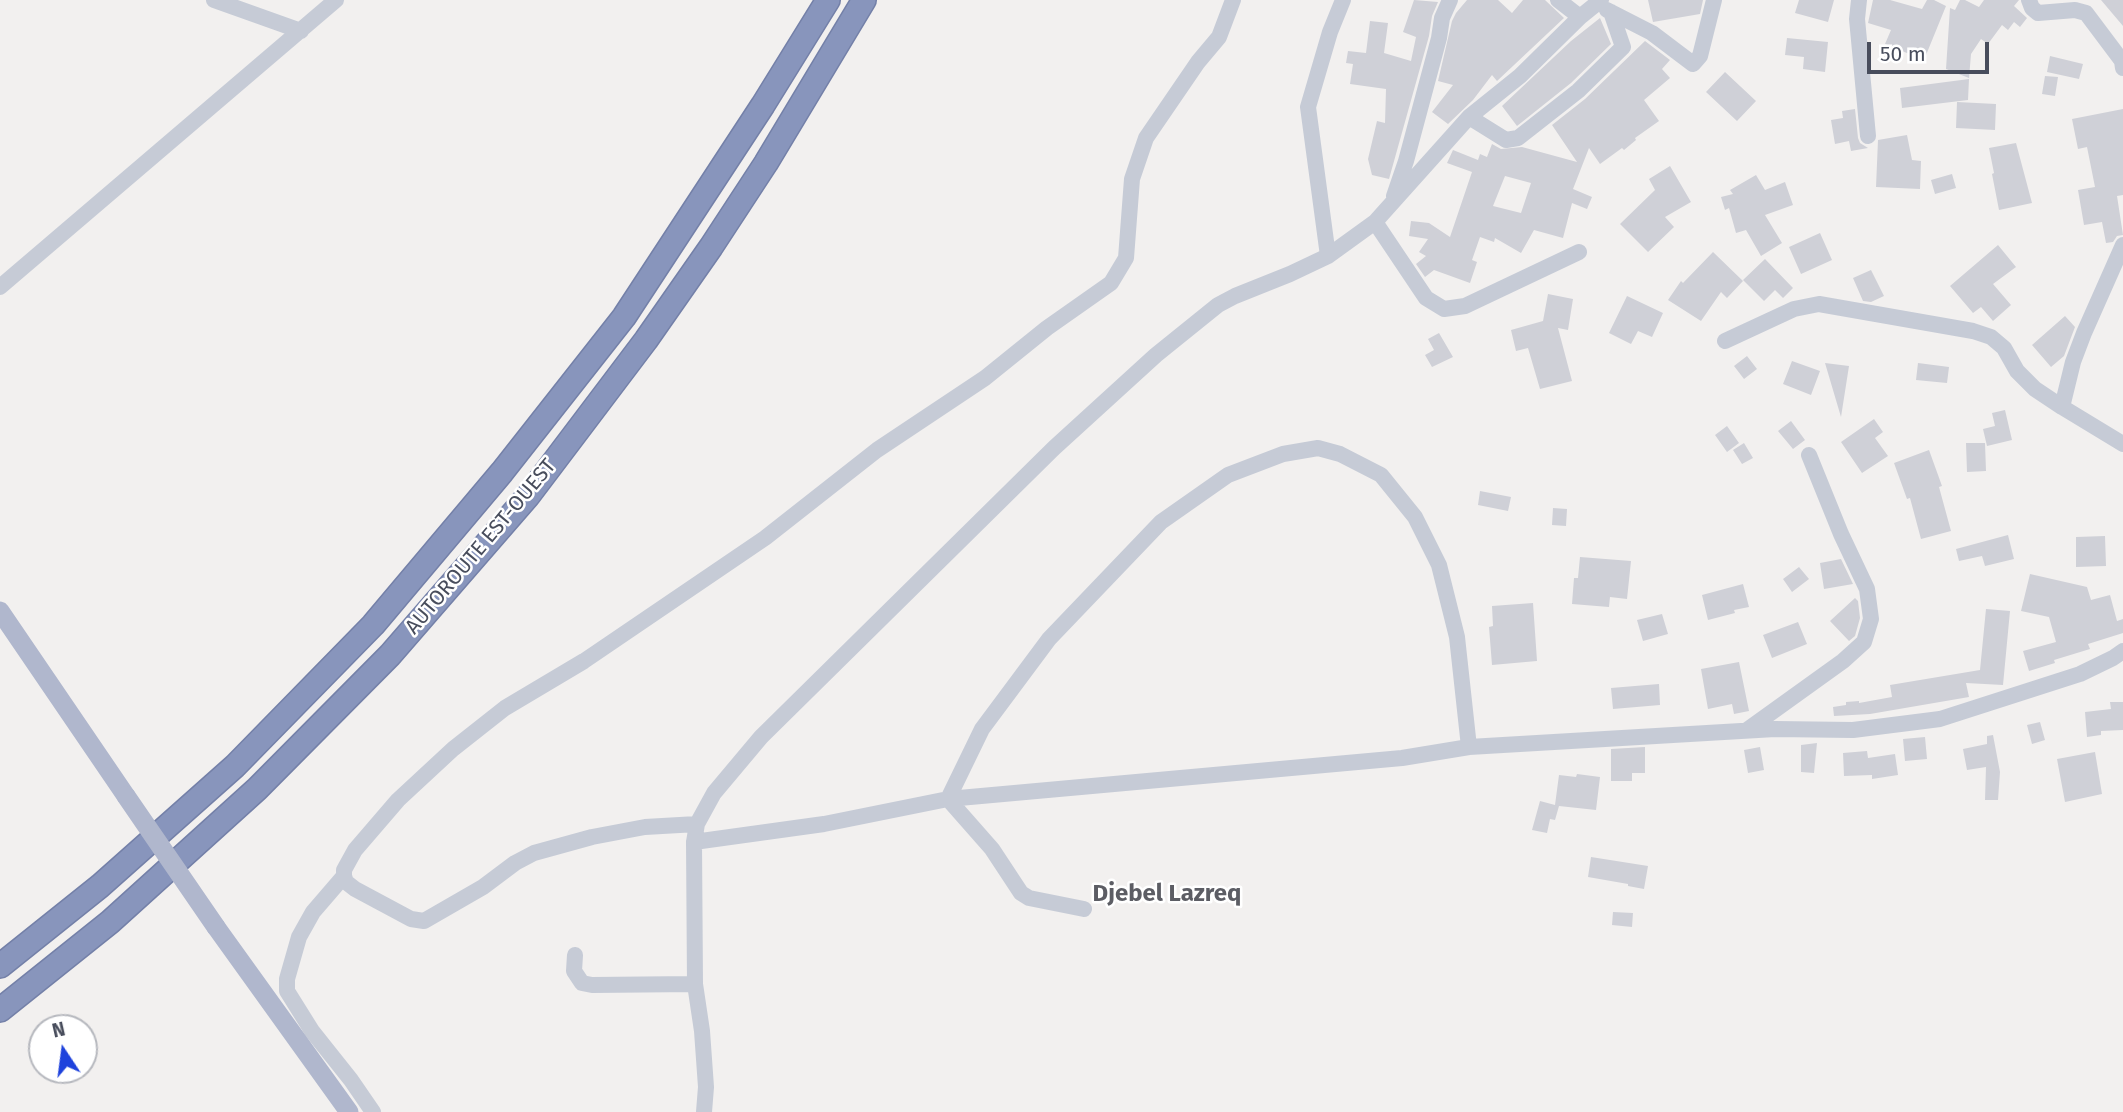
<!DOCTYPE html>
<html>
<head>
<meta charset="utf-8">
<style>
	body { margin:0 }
	#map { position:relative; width:2123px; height:1112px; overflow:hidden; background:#f2f0ef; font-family:"Fira Sans",sans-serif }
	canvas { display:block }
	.north { position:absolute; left:28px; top:1014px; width:70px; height:70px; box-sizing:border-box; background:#fff; border:2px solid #b6b8be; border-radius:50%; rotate:347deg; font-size:19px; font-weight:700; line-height:28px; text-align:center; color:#484d5c }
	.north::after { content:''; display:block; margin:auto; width:24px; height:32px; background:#1e42dc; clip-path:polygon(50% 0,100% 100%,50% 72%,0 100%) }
	.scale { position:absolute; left:1867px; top:42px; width:122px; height:32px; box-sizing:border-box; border:4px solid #484d5c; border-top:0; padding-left:9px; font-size:21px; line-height:24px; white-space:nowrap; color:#484d5c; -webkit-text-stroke:5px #fff; paint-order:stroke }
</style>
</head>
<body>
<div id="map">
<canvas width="2123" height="1112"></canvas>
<div class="north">N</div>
<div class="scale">50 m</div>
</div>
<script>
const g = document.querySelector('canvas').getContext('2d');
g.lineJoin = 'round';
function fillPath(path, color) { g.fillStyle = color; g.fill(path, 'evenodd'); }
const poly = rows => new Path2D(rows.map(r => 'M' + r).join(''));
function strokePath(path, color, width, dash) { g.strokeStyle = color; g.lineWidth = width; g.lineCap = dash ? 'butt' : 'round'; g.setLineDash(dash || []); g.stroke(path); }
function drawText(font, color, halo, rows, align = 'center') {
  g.font = font + ' "Fira Sans",sans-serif'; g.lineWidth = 5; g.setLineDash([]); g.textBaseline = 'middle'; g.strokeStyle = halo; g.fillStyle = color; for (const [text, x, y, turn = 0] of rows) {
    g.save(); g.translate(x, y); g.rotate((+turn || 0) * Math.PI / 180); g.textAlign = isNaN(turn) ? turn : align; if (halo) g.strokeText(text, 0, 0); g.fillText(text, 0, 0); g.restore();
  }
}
const building = poly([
	[1414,0,1438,2,1432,16,1429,36,1389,179,1372,175,1368,159,1377,121,1385,123,1386,89,1350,84,1353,64,1346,63,1348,51,1366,53,1370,21,1388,23,1384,53,1411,61,1416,37,1403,32],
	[1467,0,1498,0,1512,13,1523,0,1545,0,1564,18,1497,81,1492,75,1473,100,1448,124,1432,112,1453,85,1438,81,1452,21,1456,13],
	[1648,0,1703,0,1700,14,1653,22],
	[1799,0,1834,0,1828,22,1795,13],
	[1873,0,1890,0,1922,9,1927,0,1934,0,1946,6,1924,60,1885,44,1891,30,1868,23],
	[1960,0,1965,0,1979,7,1984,0,2019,0,2014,6,2027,18,2020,27,2014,22,2008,30,2002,25,1988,44,1981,39,1971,54,1969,78,1946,69,1950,8,1955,10],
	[2101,0,2123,0,2123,26],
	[1600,18,1611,44,1571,83,1517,126,1502,106,1571,41],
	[1787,38,1828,42,1825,72,1803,69,1804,57,1785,55],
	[1645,41,1670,60,1662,69,1670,78,1644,100,1659,121,1635,138,1636,140,1624,150,1622,148,1600,164,1589,148,1573,189,1592,197,1587,209,1572,203,1563,238,1534,230,1521,253,1495,238,1494,242,1480,237,1472,260,1477,262,1470,283,1434,270,1425,277,1416,264,1426,256,1419,252,1428,239,1409,236,1411,221,1429,223,1450,237,1472,172,1447,163,1453,150,1478,160,1480,154,1487,157,1492,144,1501,149,1522,147,1577,162,1552,125,1585,99],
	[1505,176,1531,183,1521,213,1493,206],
	[2050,56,2083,64,2079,79,2047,72],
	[1725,72,1756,101,1737,121,1706,92],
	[2045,76,2058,77,2055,96,2042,94],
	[1969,79,1968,100,1902,108,1900,88],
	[1957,102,1996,104,1995,130,1956,128],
	[1855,109,1858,138,1860,143,1868,148,1851,151,1849,141,1835,144,1831,120,1843,118,1842,111],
	[2123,109,2123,195,2117,196,2123,235,2117,236,2113,242,2106,243,2102,222,2084,225,2078,190,2095,187,2087,147,2078,149,2072,119],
	[1907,135,1912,160,1921,161,1920,189,1876,187,1878,140],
	[2016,143,2032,203,1999,210,1992,174,1994,173,1989,148],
	[1670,166,1691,202,1665,217,1674,227,1648,252,1620,224,1655,190,1649,179],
	[1952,174,1956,188,1935,194,1931,180],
	[1756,175,1765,190,1785,182,1793,205,1765,215,1782,243,1761,256,1746,230,1736,233,1729,208,1725,210,1721,197,1733,194,1730,190],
	[1820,233,1832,260,1801,274,1789,247],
	[1998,245,2016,267,1993,284,2011,305,1993,321,1981,307,1973,313,1950,286],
	[1713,252,1743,281,1727,298,1721,292,1701,321,1668,300,1681,281,1683,283],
	[1765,259,1793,288,1783,298,1775,290,1764,301,1743,280],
	[1871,270,1884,296,1871,302,1863,301,1853,278],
	[1548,294,1573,299,1568,330,1558,328,1572,381,1540,389,1528,348,1516,351,1511,330,1543,321],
	[1627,296,1663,313,1652,337,1638,331,1631,344,1609,333],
	[2065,316,2075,327,2064,356,2051,367,2032,345],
	[1439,333,1453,357,1432,367,1425,355,1434,350,1428,339],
	[1747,356,1757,369,1744,379,1734,366],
	[1792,361,1820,371,1811,395,1783,384],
	[1825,363,1849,366,1841,417],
	[1918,363,1949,367,1947,383,1916,380],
	[2005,410,2012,440,1987,446,1983,429,1995,426,1992,413],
	[1874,419,1883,432,1875,438,1888,456,1862,473,1841,442],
	[1791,421,1805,440,1793,449,1778,431],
	[1727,426,1739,443,1727,452,1715,435],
	[1744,443,1753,458,1742,464,1733,450],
	[1966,443,1985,443,1986,471,1967,472],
	[1929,450,1942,486,1939,487,1951,531,1921,539,1910,498,1907,499,1894,463],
	[1480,491,1511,497,1508,511,1478,505],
	[1553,508,1567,509,1566,526,1552,525],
	[2008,535,2014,559,1985,566,1982,556,1959,561,1956,549],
	[2105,536,2106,566,2076,567,2076,537],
	[1580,557,1631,561,1627,599,1610,597,1609,607,1572,604,1574,578,1578,578],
	[1841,559,1853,584,1824,589,1820,563],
	[1799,567,1809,579,1792,592,1783,579],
	[2030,574,2087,587,2091,600,2110,595,2117,621,2123,619,2123,633,2088,644,2090,649,2054,660,2055,663,2029,671,2023,651,2056,642,2049,617,2021,611],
	[1743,584,1749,607,1734,610,1735,613,1708,620,1702,595],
	[1855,598,1858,601,1860,618,1855,636,1849,641,1830,621],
	[1533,603,1537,661,1492,665,1489,627,1493,626,1492,606],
	[1986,609,2010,611,2003,685,1966,683,1969,697,1870,714,1834,716,1833,707,1846,705,1846,702,1859,701,1859,703,1892,697,1890,685,1980,670],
	[1662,614,1668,634,1643,641,1637,620],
	[1798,622,1807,644,1772,658,1763,635],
	[1739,662,1749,711,1734,714,1732,704,1708,709,1701,669],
	[1659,684,1660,705,1613,709,1611,688],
	[2110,702,2123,702,2123,730,2101,731,2101,735,2087,737,2085,712,2111,709],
	[2040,722,2045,740,2032,744,2027,725],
	[1993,735,2000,772,1998,800,1985,800,1986,767,1967,770,1963,749,1987,744,1987,736],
	[1925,737,1927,759,1905,761,1903,739],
	[1817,743,1814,773,1801,772,1801,745],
	[1645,747,1645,773,1632,773,1632,781,1611,781,1611,749],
	[1760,747,1764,770,1748,773,1744,750],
	[1867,751,1868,758,1895,754,1898,775,1872,779,1872,775,1844,776,1843,753],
	[2095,752,2102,794,2065,802,2057,759],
	[1577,774,1600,777,1596,810,1559,806,1555,820,1550,819,1547,833,1532,830,1540,801,1555,805,1559,775,1576,777],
	[1591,857,1648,866,1644,889,1628,886,1628,884,1588,877],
	[1613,912,1633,913,1632,927,1612,925]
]);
const minor = poly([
	[214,0,301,31],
	[1558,0,1580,17],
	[1859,0,1857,19,1868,136],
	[2029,0,2032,8,2038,13,2075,10,2086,13,2122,61,2123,68],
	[1607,10,1652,33,1693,64,1700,56,1714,0],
	[1469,117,1506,140,1518,138,1578,91,1623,47,1611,12],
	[1394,196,1406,161,1439,38,1442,18,1450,0],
	[1375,222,1426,298,1444,309,1465,306,1579,252],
	[2123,245,2084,333,2073,362,2062,407,2123,444],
	[1328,256,1308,107,1330,32,1343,0],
	[0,287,336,0],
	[1725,341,1794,309,1819,304,1973,331,1991,337,2004,348,2017,371,2035,389,2062,407],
	[1747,730,1843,661,1864,642,1871,619,1867,589,1841,534,1809,455],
	[694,842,824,824,948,799,1402,758,1469,747,1775,729,1853,730,1940,719,2080,674,2113,658,2123,651],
	[344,876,346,882,355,889,411,919,424,921,483,887,515,863,534,853,592,837,645,827,697,824],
	[1084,909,1029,898,1021,893,992,849,948,799,982,729,1049,639,1161,522,1228,475,1283,454,1318,448,1340,454,1381,475,1415,517,1439,565,1457,637,1469,747],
	[575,955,574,971,582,983,592,985,695,984],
	[373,1112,351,1080,312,1031,287,991,287,979,299,937,313,912,344,876,344,870,355,850,398,800,453,749,505,708,584,661,765,538,877,450,985,378,1047,328,1111,283,1126,258,1132,179,1146,138,1198,62,1219,37,1233,0],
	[704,1112,706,1087,702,1031,695,984,694,842,697,824,714,793,761,737,1054,448,1156,355,1218,305,1235,296,1290,274,1328,256,1375,222,1469,117,1520,76,1580,17,1601,0]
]);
const major = poly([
	[0,611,126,796],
	[216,927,349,1112]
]);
const highway = poly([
	[0,966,100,886,235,766,373,625,502,472,624,317,763,105,828,0],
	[0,1010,110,922,257,789,390,655,528,496,646,340,711,247,766,163,864,0]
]);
const majorBridge = poly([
	[126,796,216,927]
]);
const streetNames = [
	["AUTOROUTE EST-OUEST",481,547,-50]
];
const quarterNames = [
	["Djebel Lazreq",1167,894]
];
fillPath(building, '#cfd0d7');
strokePath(highway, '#7480a8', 26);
strokePath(minor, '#c6cbd6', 16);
strokePath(major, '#b0b7cd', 19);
strokePath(highway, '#8895bc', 23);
strokePath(majorBridge, '#b0b7cd', 19);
drawText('21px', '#484d5c', '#fff', streetNames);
drawText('bold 24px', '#5c5d64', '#fff', quarterNames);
</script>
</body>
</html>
